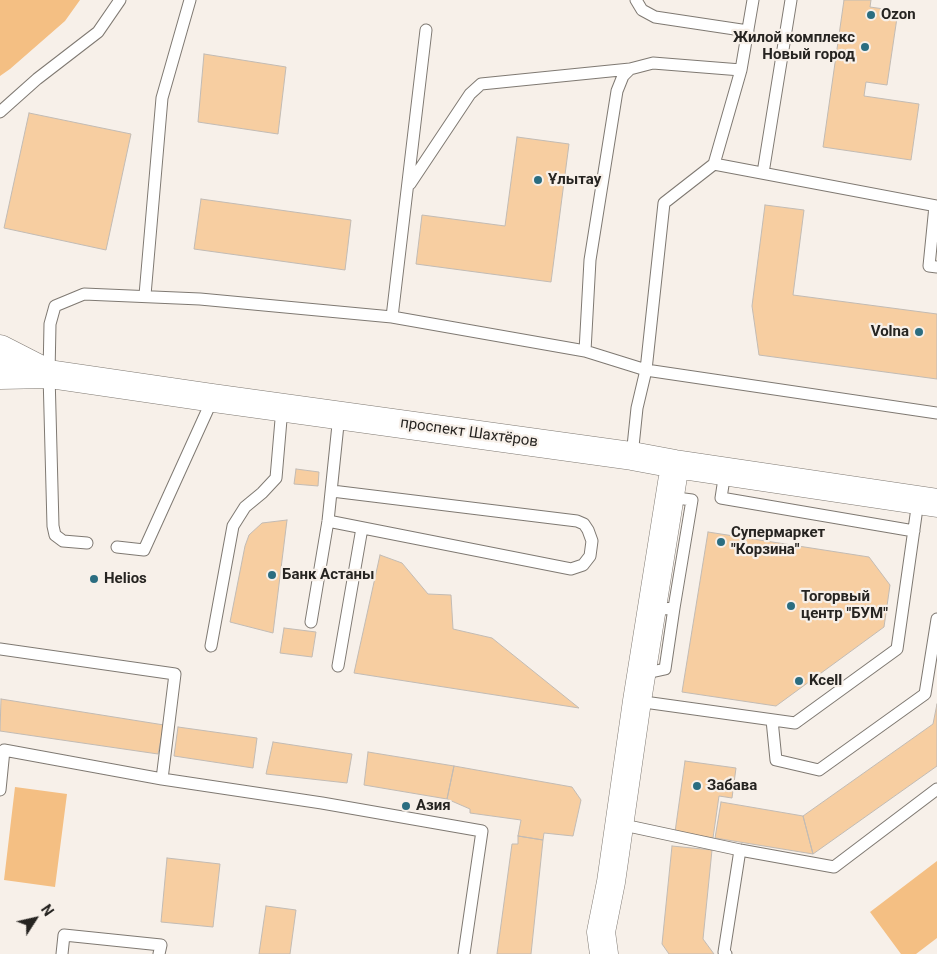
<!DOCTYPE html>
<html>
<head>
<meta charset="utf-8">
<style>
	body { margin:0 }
	#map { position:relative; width:937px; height:954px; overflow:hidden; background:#f7f0e9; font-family:Roboto,sans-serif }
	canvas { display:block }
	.north { position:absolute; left:10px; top:894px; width:50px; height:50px; -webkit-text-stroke:4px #f7f0e9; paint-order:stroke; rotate:55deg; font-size:14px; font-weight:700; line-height:20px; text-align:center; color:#262421 }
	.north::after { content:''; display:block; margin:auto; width:18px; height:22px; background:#262421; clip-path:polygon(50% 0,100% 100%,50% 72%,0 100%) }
</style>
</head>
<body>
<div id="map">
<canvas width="937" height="954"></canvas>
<div class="north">N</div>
</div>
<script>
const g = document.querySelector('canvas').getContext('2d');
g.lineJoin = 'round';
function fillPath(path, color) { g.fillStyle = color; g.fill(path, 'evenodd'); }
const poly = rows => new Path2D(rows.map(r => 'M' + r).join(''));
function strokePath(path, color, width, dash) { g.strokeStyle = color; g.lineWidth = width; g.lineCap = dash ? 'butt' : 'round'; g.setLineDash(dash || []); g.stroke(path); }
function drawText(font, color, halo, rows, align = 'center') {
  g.font = font + ' Roboto,sans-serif'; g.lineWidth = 4.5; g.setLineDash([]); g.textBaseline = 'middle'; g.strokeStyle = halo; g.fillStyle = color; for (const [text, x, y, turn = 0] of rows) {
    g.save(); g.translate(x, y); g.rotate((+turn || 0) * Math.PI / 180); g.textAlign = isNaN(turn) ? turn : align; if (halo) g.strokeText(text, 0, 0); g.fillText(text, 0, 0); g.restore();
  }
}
const green = poly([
	[0,0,80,0,65,21,10,69,0,76],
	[15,787,67,794,55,887,4,880],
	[937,861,937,938,916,954,901,954,870,912]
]);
const building = poly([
	[844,0,871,0,870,7,898,11,887,85,866,82,864,96,919,104,911,160,823,147,844,0],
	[204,54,286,67,278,134,198,122,204,54],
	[29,113,131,134,106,250,4,228,29,113],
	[517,137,569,144,551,282,416,264,422,215,505,226,517,137],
	[201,199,351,220,345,270,194,249,201,199],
	[765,205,804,210,793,295,937,314,937,379,759,355,752,306,765,205],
	[296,469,319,472,318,486,294,484,296,469],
	[287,520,273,633,230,622,245,546,249,535,262,523,287,520],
	[708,532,869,557,890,585,884,627,776,706,682,692,708,532],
	[380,555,402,563,428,594,451,595,453,629,492,638,579,708,354,673,380,555],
	[284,628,316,632,312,657,280,653,284,628],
	[1,699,164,725,158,754,0,731,1,699],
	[937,704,937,766,813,854,803,816,933,724,937,704],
	[178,727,257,738,253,768,174,756,178,727],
	[273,742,352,754,347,783,266,774,273,742],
	[368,752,454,766,447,799,364,785,368,752],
	[685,761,736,768,732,798,719,796,713,838,675,832,685,761],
	[454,766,572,787,581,800,573,836,544,833,543,840,518,836,521,820,470,813,470,809,447,799,454,766],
	[721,802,803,816,813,854,715,838,721,802],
	[518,836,543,840,531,954,497,954,512,844,518,844,518,836],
	[672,846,712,850,703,939,714,954,669,954,662,944,672,846],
	[167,858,220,864,213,927,161,922,167,858],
	[266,906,296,910,290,954,259,954,266,906]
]);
const service = poly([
	[636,0,642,10,655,17,748,31],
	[0,112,37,79,98,32,120,0],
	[714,164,937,206],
	[763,173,791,0],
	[410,184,470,94,481,84,630,69],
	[935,206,929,266,937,267],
	[145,295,162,98,190,0],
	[392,317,426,30],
	[585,351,590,260,617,91,623,76,630,69,653,63,741,70],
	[632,456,637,408,646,370,664,203,714,164,741,70,753,0],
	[725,472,721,498,914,531],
	[328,521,571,569,583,565,590,556,592,541,588,530,584,524,577,521,332,491],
	[87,543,63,541,55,535,53,526,49,374,50,324,55,306,84,294,200,299,392,317,585,351,646,370,937,413],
	[117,547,144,550,213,398],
	[652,610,674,608,692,500,669,497],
	[311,622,328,521,339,415],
	[211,646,233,526,245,507,262,493,276,478,282,408],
	[0,649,175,674,162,779],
	[338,666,362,528],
	[642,674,665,669,674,608],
	[637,701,795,723,897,649,918,501],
	[772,720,776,760,819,770,925,694,937,619],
	[0,790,4,750,162,779,322,803,482,831,464,954],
	[619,824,740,850,834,867,937,789],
	[62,954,64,935,161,945,159,954],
	[726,954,724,952,740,850]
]);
const tertiary = poly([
	[0,349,45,372],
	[0,375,49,374,213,398,632,456,675,464,937,503],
	[604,954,601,932,611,882,637,701,675,464]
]);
const markers = [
	[871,15,5,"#2b6d80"],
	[865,47,5,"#2b6d80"],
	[538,180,5,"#2b6d80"],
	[919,332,5,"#2b6d80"],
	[721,542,5,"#2b6d80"],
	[272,575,5,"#2b6d80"],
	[94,579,5,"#2b6d80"],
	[791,606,5,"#2b6d80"],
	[799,681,5,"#2b6d80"],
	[697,786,5,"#2b6d80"],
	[406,806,5,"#2b6d80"]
];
const poiNames = [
	["Ozon",881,15],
	["Жилой комплекс",855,38,"right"],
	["Новый город",855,55,"right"],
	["Ұлытау",548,180],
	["Volna",909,332,"right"],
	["Супермаркет",731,533],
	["\"Корзина\"",731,550],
	["Банк Астаны",282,575],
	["Helios",104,579],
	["Тогорвый",801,597],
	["центр \"БУМ\"",801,614],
	["Kcell",809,681],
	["Забава",707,786],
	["Азия",416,806]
];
const streetNames = [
	["проспект Шахтёров",469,433,8]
];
fillPath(green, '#f4bf83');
fillPath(building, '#f7cea1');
strokePath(building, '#c2bbb4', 1);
strokePath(service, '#7f7972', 13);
strokePath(tertiary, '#7f7972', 29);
strokePath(service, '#fff', 11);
strokePath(tertiary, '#fff', 28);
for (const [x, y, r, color] of markers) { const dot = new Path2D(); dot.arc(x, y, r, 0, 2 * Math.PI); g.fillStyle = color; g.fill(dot); strokePath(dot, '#f7f0e9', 2); }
drawText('bold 15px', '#262421', '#f7f0e9', poiNames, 'left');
drawText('15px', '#262421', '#f7f0e9', streetNames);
</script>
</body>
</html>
